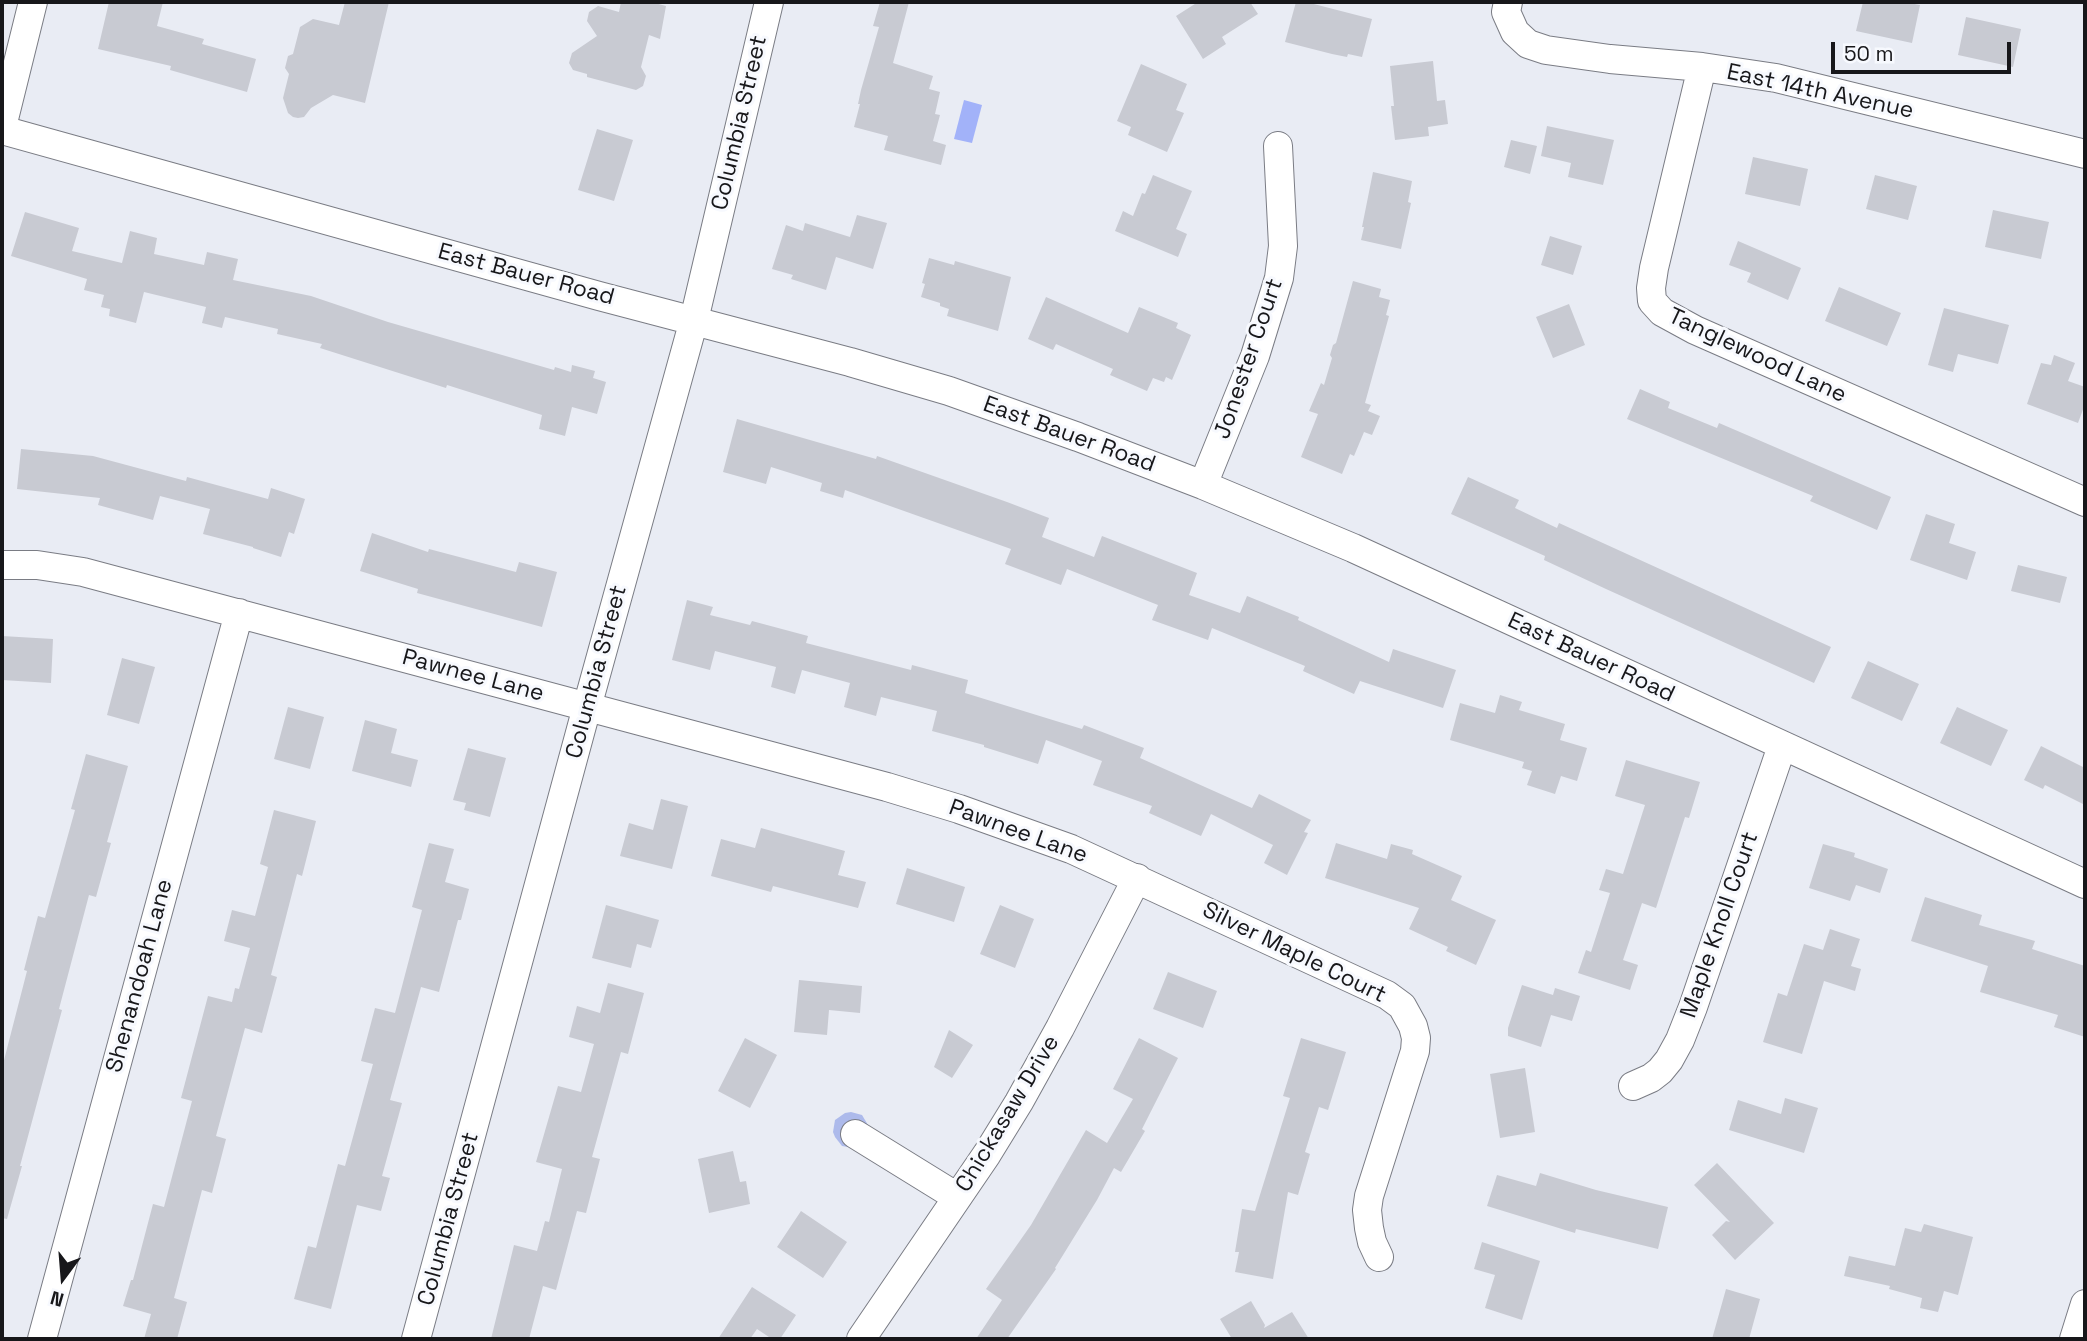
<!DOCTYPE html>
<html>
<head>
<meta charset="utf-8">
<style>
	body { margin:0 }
	#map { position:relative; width:2087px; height:1341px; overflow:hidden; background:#e9ecf4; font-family:"Space Grotesk",sans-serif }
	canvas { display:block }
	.frame { position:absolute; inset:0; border:4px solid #17171a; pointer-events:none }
	.north { position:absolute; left:28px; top:1243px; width:70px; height:70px; -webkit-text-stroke:5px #f7f9fe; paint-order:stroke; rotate:196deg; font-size:19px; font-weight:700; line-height:28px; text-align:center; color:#17171a }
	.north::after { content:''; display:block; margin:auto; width:24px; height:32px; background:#17171a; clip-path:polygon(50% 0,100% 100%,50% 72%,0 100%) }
	.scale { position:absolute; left:1831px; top:42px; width:180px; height:32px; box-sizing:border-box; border:4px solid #17171a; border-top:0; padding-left:9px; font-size:21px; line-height:24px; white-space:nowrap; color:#17171a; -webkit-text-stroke:5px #f7f9fe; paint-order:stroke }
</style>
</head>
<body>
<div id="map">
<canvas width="2087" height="1341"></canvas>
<div class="frame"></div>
<div class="north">N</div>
<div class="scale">50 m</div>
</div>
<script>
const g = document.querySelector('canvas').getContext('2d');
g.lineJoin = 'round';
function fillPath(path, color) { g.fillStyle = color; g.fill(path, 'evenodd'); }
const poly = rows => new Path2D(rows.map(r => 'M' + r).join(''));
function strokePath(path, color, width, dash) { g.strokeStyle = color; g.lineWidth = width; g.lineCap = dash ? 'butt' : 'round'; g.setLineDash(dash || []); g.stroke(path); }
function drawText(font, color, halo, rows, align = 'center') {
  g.font = font + ' "Space Grotesk",sans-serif'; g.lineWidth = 6; g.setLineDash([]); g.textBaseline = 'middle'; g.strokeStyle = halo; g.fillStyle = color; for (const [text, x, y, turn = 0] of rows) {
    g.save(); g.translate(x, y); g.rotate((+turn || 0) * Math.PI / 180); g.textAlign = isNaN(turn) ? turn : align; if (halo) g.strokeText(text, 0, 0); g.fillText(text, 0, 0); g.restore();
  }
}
const green = poly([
	[851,1112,862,1115,868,1125,869,1132,854,1148,842,1146,835,1137,833,1132,835,1120,845,1113]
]);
const water = poly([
	[964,100,982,105,972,143,954,139]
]);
const building = poly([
	[109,2,163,2,157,26,204,39,202,44,256,59,247,92,170,70,171,66,98,49],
	[345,2,389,2,365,103,333,95,311,108,304,117,298,118,293,117,288,113,283,98,289,74,285,68,288,56,293,54,300,27,313,19,339,25],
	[621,2,651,2,666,6,660,39,649,35,641,67,646,76,643,86,636,90,587,77,587,74,573,70,569,63,572,53,597,36,587,21,589,12,598,6,619,12],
	[880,2,909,2,893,63,933,76,929,89,940,92,935,114,940,115,933,141,946,145,941,165,884,150,888,136,854,127,860,104,858,104,861,90,879,27,873,26],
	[1198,2,1250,2,1258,14,1222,37,1226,44,1203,59,1176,16],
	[1296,2,1306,2,1372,19,1362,57,1348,54,1347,57,1332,54,1285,42],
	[1863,2,1904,2,1920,5,1912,43,1856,31],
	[1966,17,2021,29,2013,67,1958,55],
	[1433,61,1437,101,1445,100,1448,124,1428,127,1429,136,1395,140,1391,106,1394,106,1390,66],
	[1141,64,1187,84,1176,110,1184,113,1167,152,1128,135,1131,127,1117,121],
	[1547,126,1614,140,1603,185,1568,177,1571,163,1541,156],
	[597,129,633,140,614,201,578,190],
	[1511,140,1537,146,1530,174,1504,167],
	[1753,157,1808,169,1800,206,1745,194],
	[1373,172,1412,181,1408,202,1411,203,1401,249,1361,240,1364,227,1362,227],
	[1153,175,1192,191,1176,229,1187,234,1178,257,1115,231,1123,211,1133,216,1142,193,1145,194],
	[1875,175,1917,186,1908,220,1866,209],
	[1993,210,2049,222,2041,259,1985,247],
	[25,212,79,228,72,251,122,263,130,231,157,238,154,254,204,265,207,252,238,259,233,280,311,296,388,322,554,370,555,367,571,372,572,365,595,371,593,378,606,382,597,414,572,407,565,436,539,429,542,415,447,385,446,388,320,348,322,344,277,334,278,329,225,317,222,328,202,323,206,307,144,292,136,323,109,316,110,309,101,307,104,295,84,290,87,279,11,256],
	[857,215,887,223,873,269,836,257,826,290,791,279,793,275,772,269,786,225,803,231,805,223,850,237],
	[1550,236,1582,246,1573,275,1541,265],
	[1738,241,1801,268,1788,300,1747,282,1751,273,1729,265],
	[929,258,954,265,955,261,1011,277,998,331,947,316,949,309,940,306,940,303,921,297,925,284,922,283],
	[1353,281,1381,289,1379,297,1390,300,1386,315,1389,316,1365,403,1371,405,1368,411,1380,416,1372,435,1364,432,1354,456,1350,454,1342,474,1301,457,1318,414,1309,411,1321,383,1324,385,1332,358,1330,355,1333,345,1336,343],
	[1839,287,1901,313,1887,346,1825,321],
	[1046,297,1128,333,1139,307,1178,323,1176,328,1191,335,1172,380,1166,377,1164,382,1153,378,1147,391,1110,375,1113,369,1056,344,1053,350,1028,339],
	[1569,304,1585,345,1553,358,1536,317],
	[1944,308,2009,325,1998,364,1958,354,1953,372,1928,365],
	[2054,355,2075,363,2068,381,2085,387,2085,404,2078,423,2027,404,2041,363,2051,365],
	[1640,389,1670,402,1668,408,1717,428,1719,423,1891,497,1877,530,1810,501,1813,496,1627,419],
	[737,419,876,459,877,456,1007,502,1049,518,1042,537,1094,557,1102,536,1197,573,1189,595,1240,613,1247,596,1299,617,1298,620,1389,662,1393,649,1456,670,1443,708,1360,681,1354,694,1303,671,1305,666,1212,628,1208,640,1152,620,1158,605,1067,569,1061,585,1005,564,1011,549,845,490,843,498,820,491,822,483,771,467,766,484,723,472],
	[21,449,93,456,186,481,187,477,268,499,271,488,305,499,294,534,289,532,281,557,253,548,253,547,203,534,210,509,160,496,153,520,98,505,100,498,17,489],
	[1468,477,1519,500,1515,508,1557,528,1559,523,1831,647,1814,683,1606,589,1544,560,1545,556,1451,514],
	[1926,514,1955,524,1949,543,1976,552,1967,580,1910,560],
	[372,533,428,552,429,549,516,572,519,562,557,572,542,627,417,593,418,589,360,571],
	[2018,565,2067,577,2060,603,2011,591],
	[687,600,713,607,710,615,750,625,752,621,808,636,806,643,911,670,912,665,968,680,965,693,1082,729,1084,725,1144,748,1140,758,1252,808,1259,794,1311,820,1304,832,1308,833,1287,875,1264,863,1273,845,1211,814,1201,836,1149,813,1152,806,1093,785,1102,761,1046,740,1038,764,984,747,984,745,932,731,937,711,881,697,876,716,844,707,850,683,802,670,795,694,771,687,776,667,715,651,710,670,672,660],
	[2,636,53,639,51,683,2,680],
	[122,658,155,667,139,724,107,715],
	[1868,661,1919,684,1902,721,1851,698],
	[1500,695,1522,702,1519,710,1565,724,1560,740,1587,748,1577,781,1561,776,1555,794,1527,785,1532,771,1522,768,1524,762,1450,740,1460,703,1495,713],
	[288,707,324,717,310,769,274,759],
	[1957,707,2008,730,1991,766,1940,743],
	[365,720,397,729,391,753,418,760,411,787,352,771],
	[2041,746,2085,768,2085,805,2045,785,2043,789,2024,780],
	[468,748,506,758,490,817,464,810,466,803,453,800],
	[86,754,128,766,107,842,111,843,96,897,89,895,59,1009,62,1010,20,1166,22,1166,7,1219,2,1218,2,1068,27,971,24,970,38,916,45,918,75,810,71,809],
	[1626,760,1700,782,1689,818,1685,817,1656,908,1642,903,1623,960,1638,965,1630,990,1578,973,1586,950,1591,952,1610,893,1599,890,1606,869,1623,874,1645,805,1615,796],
	[661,799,688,806,672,869,620,856,629,823,653,830],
	[274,810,316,821,302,876,297,874,271,975,277,977,262,1033,245,1028,216,1136,226,1139,212,1193,202,1190,174,1298,187,1302,177,1339,144,1339,151,1314,123,1306,131,1280,133,1280,153,1204,164,1207,192,1101,181,1098,208,996,232,1002,235,988,239,989,250,948,224,941,232,910,255,916,268,867,260,864],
	[761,828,845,851,838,875,866,882,858,908,773,886,771,892,711,876,721,839,755,848],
	[429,843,454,849,445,882,469,889,461,920,458,920,439,992,421,987,390,1100,402,1103,382,1176,390,1178,381,1211,357,1205,331,1309,294,1299,308,1246,316,1248,338,1164,345,1166,373,1064,361,1061,375,1008,395,1013,422,910,412,907],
	[1336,843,1387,859,1391,844,1413,850,1412,854,1462,876,1451,900,1496,920,1476,965,1446,951,1448,947,1409,929,1419,908,1325,878],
	[1823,844,1855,853,1854,857,1888,869,1880,893,1856,885,1850,901,1809,888],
	[907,868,965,887,954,922,896,904],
	[1925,897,1982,915,1979,925,2035,941,2032,949,2085,966,2085,1037,2054,1027,2058,1015,1980,992,1988,966,1911,941],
	[606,905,659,920,651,948,637,944,631,968,592,958],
	[1000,905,1034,919,1015,968,980,954],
	[1830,929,1860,939,1851,966,1861,969,1855,991,1824,981,1802,1054,1763,1042,1778,993,1787,996,1804,944,1823,950],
	[1168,972,1217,991,1203,1028,1153,1009],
	[799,980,862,986,860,1013,829,1010,827,1035,794,1032],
	[608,983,644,993,628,1054,621,1052,592,1157,600,1159,586,1213,577,1211,556,1290,543,1286,529,1339,491,1339,514,1245,537,1251,545,1221,549,1222,562,1169,536,1162,558,1086,581,1092,594,1044,569,1037,577,1006,600,1013],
	[1522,985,1553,995,1555,988,1580,996,1572,1021,1551,1015,1541,1047,1508,1036,1508,1028],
	[949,1030,973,1045,952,1078,934,1067],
	[745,1038,777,1055,750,1108,718,1091],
	[1139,1038,1178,1058,1142,1129,1145,1131,1121,1172,1114,1168,1097,1200,1055,1268,1056,1269,1007,1339,976,1339,1002,1300,986,1289,1031,1225,1086,1130,1107,1143,1133,1099,1113,1089],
	[1301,1038,1346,1052,1328,1110,1319,1107,1305,1152,1310,1154,1298,1195,1288,1192,1273,1279,1235,1272,1239,1252,1235,1252,1242,1209,1255,1211,1290,1098,1283,1096],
	[1525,1068,1535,1132,1500,1138,1490,1074],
	[1785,1098,1818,1108,1804,1153,1729,1130,1738,1100,1781,1114],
	[733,1151,740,1182,746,1181,750,1204,709,1213,698,1159],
	[1717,1163,1774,1223,1735,1260,1712,1235,1726,1221,1730,1222,1694,1185],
	[1540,1173,1596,1190,1668,1207,1658,1249,1576,1229,1575,1233,1487,1206,1497,1175,1536,1186],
	[801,1211,847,1242,823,1278,777,1247],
	[1924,1224,1973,1237,1958,1295,1944,1291,1938,1312,1920,1308,1922,1298,1889,1289,1890,1286,1844,1276,1849,1256,1895,1266,1905,1228,1921,1232],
	[1482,1242,1540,1261,1522,1320,1485,1308,1495,1275,1474,1269],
	[752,1287,796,1315,780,1339,772,1339,757,1329,750,1339,718,1339],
	[1726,1289,1760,1299,1749,1339,1712,1339],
	[1251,1301,1265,1325,1264,1328,1292,1312,1309,1339,1232,1339,1220,1319]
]);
const minor = poly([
	[1508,2,1506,12,1515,32,1528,44,1546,50,1610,59,1702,67,1776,78,2085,154],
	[1702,67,1654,268,1651,288,1652,301,1662,312,1695,330,2085,502],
	[2,127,33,2],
	[2,130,599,296,850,362,949,391,1078,437,1203,485,1353,548,2085,884],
	[1203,485,1255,356,1279,278,1283,246,1278,146],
	[2,565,37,565,83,572,887,787,959,809,1071,849,1387,995,1402,1006,1413,1026,1416,1038,1415,1051,1369,1196,1367,1210,1369,1228,1372,1242,1379,1257],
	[1633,1086,1651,1078,1660,1071,1669,1060,1680,1040,1693,1007,1782,746],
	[855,1134,957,1197],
	[42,1339,239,613],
	[416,1339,587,707,694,320,769,2],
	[861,1339,987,1154,1019,1102,1060,1028,1137,878],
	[2074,1339,2085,1304]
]);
const streetNames = [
	["East 14th Avenue",1820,92,12],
	["Columbia Street",740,123,-77],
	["East Bauer Road",526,275,15],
	["Tanglewood Lane",1757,356,25],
	["Jonester Court",1249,359,-71],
	["East Bauer Road",1069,435,20],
	["East Bauer Road",1591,658,25],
	["Columbia Street",597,672,-75],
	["Pawnee Lane",473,676,15],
	["Pawnee Lane",1018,832,20],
	["Maple Knoll Court",1720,925,-71],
	["Silver Maple Court",1294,953,26],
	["Shenandoah Lane",140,976,-75],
	["Chickasaw Drive",1008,1114,-59],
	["Columbia Street",449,1219,-75]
];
fillPath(green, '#adbaeb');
fillPath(water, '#a2b2f9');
fillPath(building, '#c8cad2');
strokePath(minor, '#7a7c84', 30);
strokePath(minor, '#fff', 28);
drawText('23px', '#17171a', '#f7f9fe', streetNames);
</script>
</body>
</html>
